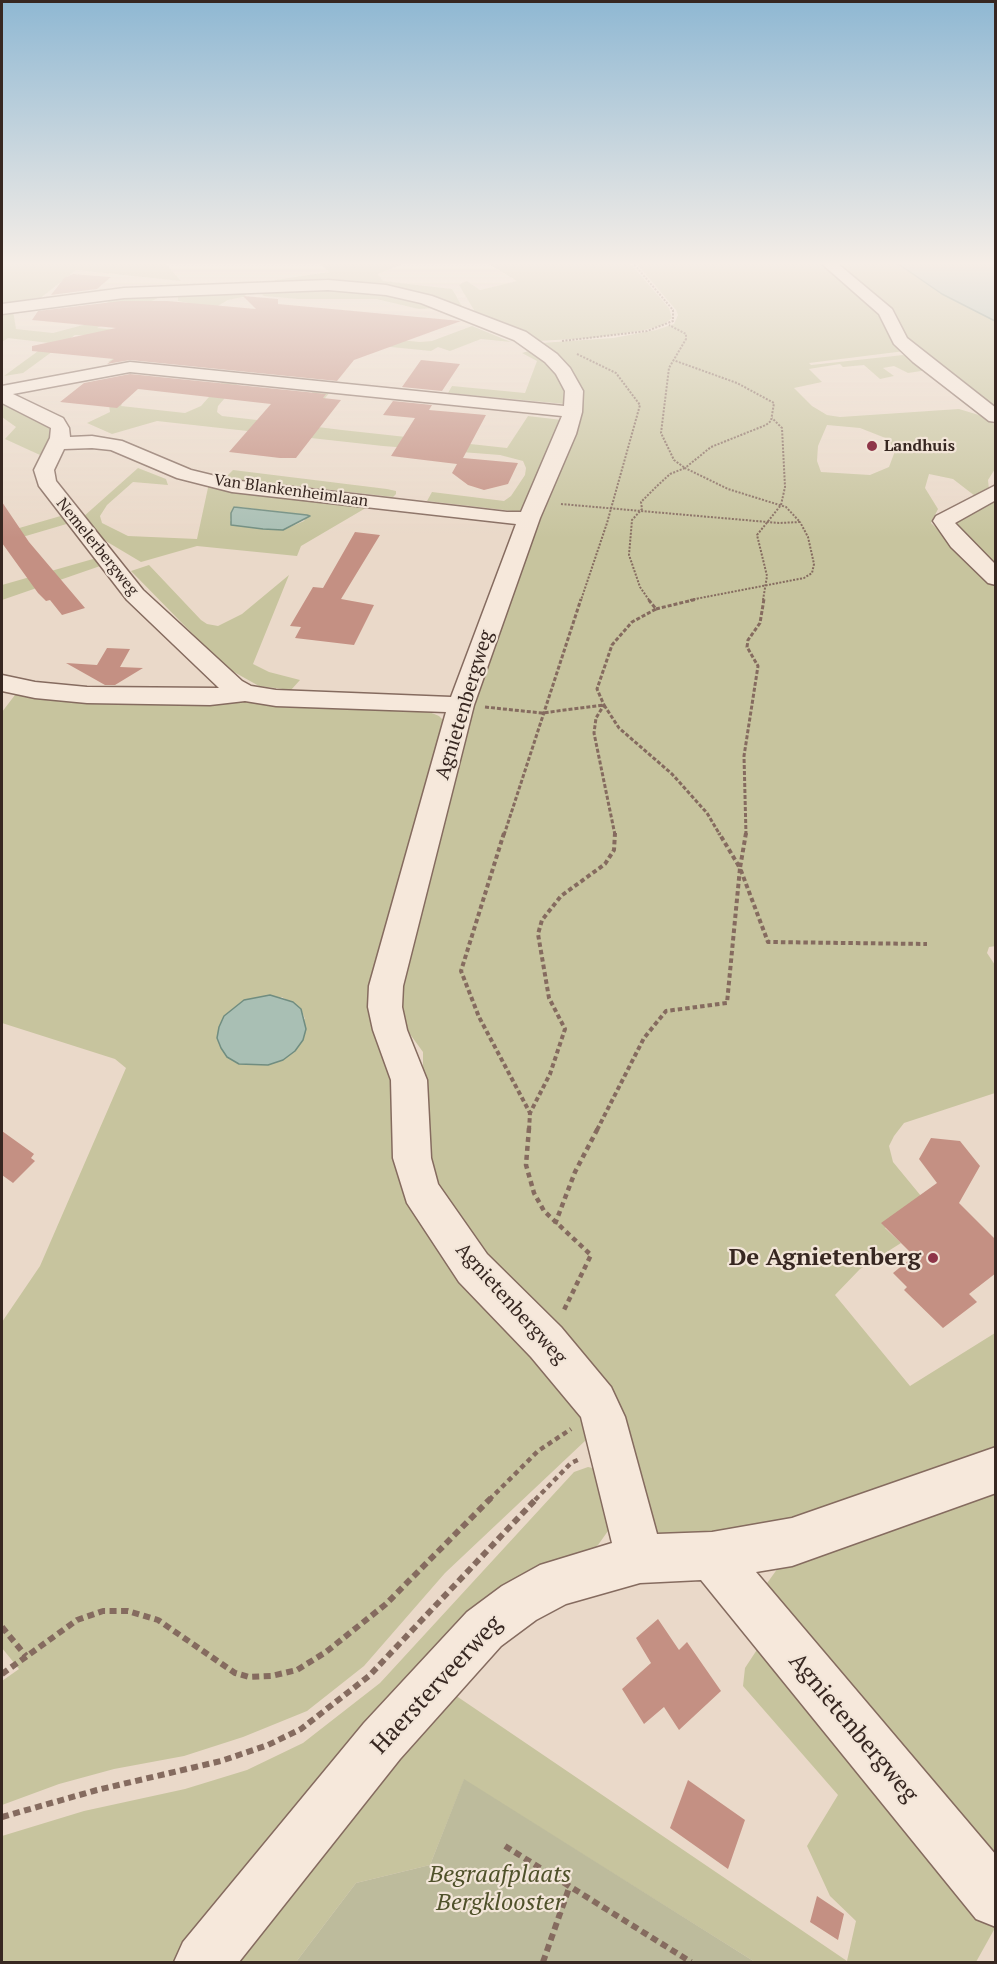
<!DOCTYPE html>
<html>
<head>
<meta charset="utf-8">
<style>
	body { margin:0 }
	#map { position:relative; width:997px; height:1964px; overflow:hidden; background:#ead9c9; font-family:"PT Serif",serif }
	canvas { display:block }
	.frame { position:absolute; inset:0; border:3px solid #372721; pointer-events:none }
</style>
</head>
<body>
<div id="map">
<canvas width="997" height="1964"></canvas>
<div class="frame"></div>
</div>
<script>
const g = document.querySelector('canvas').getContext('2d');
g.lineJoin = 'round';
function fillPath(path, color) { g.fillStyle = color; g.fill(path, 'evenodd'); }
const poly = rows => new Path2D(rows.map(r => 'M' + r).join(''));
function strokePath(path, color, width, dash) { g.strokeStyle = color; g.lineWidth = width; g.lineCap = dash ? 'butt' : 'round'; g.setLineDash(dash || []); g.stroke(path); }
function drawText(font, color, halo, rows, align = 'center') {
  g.font = font + ' "PT Serif",serif'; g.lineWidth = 4.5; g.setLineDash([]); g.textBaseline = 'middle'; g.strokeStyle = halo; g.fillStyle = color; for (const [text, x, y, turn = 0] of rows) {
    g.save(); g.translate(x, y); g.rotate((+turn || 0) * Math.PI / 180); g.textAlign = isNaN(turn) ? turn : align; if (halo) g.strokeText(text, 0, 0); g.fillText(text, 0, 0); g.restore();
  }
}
const green = poly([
	[2,263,165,263,181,281,76,270,38,300,2,306],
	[320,263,404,263,378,274,383,281,452,289,463,308,427,296,275,284,275,280,329,272],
	[487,263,630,263,669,308,672,318,663,325,645,330,591,338,538,341,477,315,459,285,462,283,467,281,480,290,517,281],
	[636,263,822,263,874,305,905,351,809,363,811,365,903,355,910,356,928,370,908,373,894,366,883,368,894,376,880,379,864,365,843,367,840,364,809,369,822,382,794,388,812,406,827,415,840,417,959,409,992,419,995,429,995,469,988,480,989,489,975,496,953,479,929,474,925,488,938,509,931,523,995,585,996,946,989,947,987,953,995,965,995,1093,904,1123,894,1136,889,1146,893,1162,921,1196,885,1228,901,1243,860,1269,835,1295,910,1386,995,1333,995,1458,841,1510,663,1542,646,1527,515,1299,432,1181,423,1145,423,1052,407,1030,400,1003,400,978,438,820,510,587,580,415,560,358,541,343,613,338,656,330,674,324,678,315,676,310],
	[827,425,860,428,888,439,895,451,889,467,870,475,821,472,817,461,818,446],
	[831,263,897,263,942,294,995,321,995,409,936,367],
	[356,289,414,300,436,308,419,309,376,299,298,299,264,296,258,291],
	[245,292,246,295,243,297,228,300,207,312,213,322,420,342,432,341,472,326,511,342,481,339,450,351,438,347,431,351,171,325,128,360,108,362,194,304,178,301,178,296],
	[160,297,97,328,128,331,107,336,75,335,23,373,4,376,49,343,8,338,2,342,2,312,13,310,16,329,53,333,83,325,111,299],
	[532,350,548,361,566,391,565,404,448,393,452,386,525,393,537,361,522,353],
	[223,381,238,383,218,406,217,412,222,416,266,421,300,410,314,390,330,392,308,419,310,426,342,430,507,448,528,416,562,420,521,512,427,501,432,492,504,501,511,496,525,475,526,468,523,461,500,455,383,446,157,421,112,434,87,423,110,412,107,391,123,401,121,406,185,413,201,406],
	[2,401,43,420,50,426,49,441,40,455,5,439,16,427,2,417],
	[138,468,166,479,168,485,133,482,107,505,100,516,102,523,128,536,197,539,209,483,376,502,301,546,297,556,197,546,141,562,104,540,83,517],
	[234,507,239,507,307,515,304,521,283,530,263,529,230,521],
	[233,470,387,489,396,491,396,494,393,497,225,478],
	[995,495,995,571,956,528,955,521],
	[64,515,70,523,2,543,2,533],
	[100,557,106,564,2,600,2,585],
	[149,565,201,620,207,624,218,626,242,614,289,575,253,664,269,672,300,680,291,690,259,686,225,667,131,571],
	[18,691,427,711,439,716,444,721,399,895,394,1072,402,1139,590,1430,586,1440,445,1573,364,1666,307,1711,243,1737,184,1756,114,1769,59,1784,2,1805,2,1681,19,1669,2,1648,2,1322,40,1266,126,1068,115,1059,2,1023,2,712],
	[282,997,301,1009,305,1019,221,1048,217,1038,219,1027],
	[588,1467,602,1470,614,1510,608,1531,598,1545,340,1769,180,1962,2,1962,2,1836,84,1811,185,1789,247,1770,303,1743,380,1683,574,1472],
	[995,1485,995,1878,765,1586,783,1561],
	[762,1642,995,1921,995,1928,976,1962,755,1962,464,1780,430,1865,356,1883,296,1962,227,1962,449,1691,847,1961,856,1921,830,1896,807,1846,838,1795,743,1686,745,1668]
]);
const cemetery = poly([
	[464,1779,755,1962,296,1962,356,1883,430,1865]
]);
const water = poly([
	[897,263,995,263,995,321,942,294,897,263],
	[234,507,307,515,310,516,283,530,263,529,231,525,231,513,234,507],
	[270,995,293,1002,301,1009,306,1029,303,1040,295,1051,283,1060,268,1065,239,1064,227,1057,221,1048,217,1038,219,1027,224,1016,244,1000,270,995]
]);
const building = poly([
	[73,274,111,277,97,289,51,295,64,278],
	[243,296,278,299,278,304,461,321,354,360,337,381,130,360,107,364,114,359,32,351,32,346,116,328,32,320,38,311,121,301,168,301,256,309],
	[421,360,460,364,442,391,402,387],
	[130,374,326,394,323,398,341,400,296,458,280,458,229,452,271,404,138,389,117,408,60,402,84,383],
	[393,401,432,405,429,410,486,415,463,458,518,463,508,484,484,490,468,485,452,473,457,464,391,456,415,418,383,415],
	[2,502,29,542,85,608,62,615,50,600,46,601,38,593,2,543],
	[355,532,380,535,341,599,374,605,354,645,295,638,301,627,290,626,313,587,323,588],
	[107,648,130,649,120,667,143,668,115,685,105,685,66,663,97,665],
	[2,1131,34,1154,31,1158,35,1161,13,1183,2,1175],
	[931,1138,960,1141,980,1166,959,1203,996,1240,996,1273,969,1294,977,1302,943,1328,904,1290,907,1287,893,1273,914,1256,881,1223,937,1183,919,1159],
	[658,1619,679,1650,687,1642,721,1691,679,1730,664,1707,644,1724,622,1689,651,1663,636,1638],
	[688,1780,745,1820,728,1869,670,1828],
	[817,1896,844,1914,838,1940,810,1922]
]);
const pathFar4 = poly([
	[562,341,647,331,673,321,673,310,633,263],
	[577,354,616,373,640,405,607,523,581,600],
	[561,504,779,523,800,522,786,507,728,489,685,468,711,447,766,425,771,421,774,403,737,383,673,360],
	[649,600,640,587,629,555,632,520,642,509,641,502,657,486,670,474,685,468,674,460,661,433,669,368,686,339,686,334,669,325],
	[690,600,804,578,812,573,814,564,808,537,800,522],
	[763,600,767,576,757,535,781,505,785,487,782,428,772,418]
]);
const pathFar3 = poly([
	[656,609,697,599],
	[485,707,542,713,604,705,619,728,672,774,707,813,720,835],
	[504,835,581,599],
	[615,835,594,733,596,718,604,705,597,689,612,645,632,622,656,609,648,599],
	[746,835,744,756,758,666,747,647,748,640,760,623,764,599]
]);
const pathFar2 = poly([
	[504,833,461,971,479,1017,530,1113],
	[746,833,740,868,768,942,927,944],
	[529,1130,530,1113,550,1074,565,1029,549,998,538,934,542,920,561,896,605,864,614,850,615,833],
	[597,1130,644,1038,666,1011,727,1003,740,868,719,833]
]);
const pathFar1 = poly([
	[529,1128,526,1165,534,1193,544,1211,591,1255,563,1312],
	[555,1224,575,1172,598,1128],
	[489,1500,538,1451,571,1429],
	[535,1500,571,1463,580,1459]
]);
const path = poly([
	[2,1627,26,1656],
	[2,1674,77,1620,103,1611,128,1611,158,1620,235,1673,249,1677,271,1676,297,1670,326,1652,386,1604,491,1498],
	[2,1817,97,1790,221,1761,268,1745,301,1729,369,1676,537,1498],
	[505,1846,691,1962],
	[543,1962,569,1888]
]);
const minor = poly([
	[821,263,837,263,892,309,907,338,996,408,996,422,989,421,913,362,894,344,879,314,821,263],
	[328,280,386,285,432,296,526,332,557,354,570,368,583,391,582,412,576,434,540,518,474,705,403,986,402,1007,407,1030,427,1080,431,1158,438,1184,487,1254,561,1327,611,1387,625,1417,657,1534,712,1532,792,1518,996,1447,996,1493,792,1566,756,1572,996,1855,996,1927,976,1919,701,1580,640,1583,566,1604,536,1620,501,1646,400,1759,239,1962,174,1962,183,1942,364,1723,467,1612,502,1586,540,1565,612,1543,581,1417,531,1357,459,1282,407,1203,393,1158,391,1080,373,1030,368,1007,369,986,446,712,276,706,245,701,210,705,87,703,35,698,2,691,2,675,35,682,87,687,219,688,127,600,39,486,34,470,50,438,51,428,2,403,2,386,130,362,564,406,565,391,556,374,545,362,514,340,421,303,386,295,328,290,124,298,2,314,2,304,124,288,328,280],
	[130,372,562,416,521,512,507,512,232,480,191,470,122,441,92,436,70,437,69,428,63,418,13,394,130,372],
	[92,448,111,450,177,478,232,492,516,524,451,697,276,690,251,686,242,681,143,590,56,481,54,470,64,449,92,448],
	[996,485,996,500,955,523,996,565,996,585,988,583,951,547,933,521,936,516,996,485]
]);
const markers = [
	[872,446,6,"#8e3548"],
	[933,1258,6,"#8e3548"]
];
const farPoinames = [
	["Landhuis",884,446]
];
const farStreetnames = [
	["Van Blankenheimlaan",291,491,8],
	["Nemelerbergweg",97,547,51]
];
const streetNames = [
	["Agnietenbergweg",465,705,-73],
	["Agnietenbergweg",511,1304,48]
];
const nearPoinames = [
	["De Agnietenberg",921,1258]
];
const nearStreetnames = [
	["Haersterveerweg",437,1685,-47],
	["Agnietenbergweg",853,1728,50]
];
const nearParknames = [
	["Begraafplaats",500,1875],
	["Bergklooster",500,1903]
];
fillPath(green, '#c7c49e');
fillPath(cemetery, '#bdbb9c');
fillPath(water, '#a9bfb4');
strokePath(water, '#708d80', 1.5);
fillPath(building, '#c49083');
strokePath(minor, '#856b5f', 3);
strokePath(pathFar4, '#856b5f', 2, [2, 1.5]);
strokePath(pathFar3, '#856b5f', 3, [4, 2]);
strokePath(pathFar2, '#856b5f', 4, [4.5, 3]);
strokePath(pathFar1, '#856b5f', 4.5, [5, 4]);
strokePath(path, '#856b5f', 6, [7, 4.5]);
fillPath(minor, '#f6e8db');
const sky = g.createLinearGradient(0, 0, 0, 538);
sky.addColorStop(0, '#8fb8d3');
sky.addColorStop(0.49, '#f6eee7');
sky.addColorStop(1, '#f6eee700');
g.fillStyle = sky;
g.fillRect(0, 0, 997, 538);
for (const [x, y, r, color] of markers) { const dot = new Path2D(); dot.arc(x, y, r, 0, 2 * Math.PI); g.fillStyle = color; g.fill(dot); strokePath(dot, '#f2e5d8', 2); }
drawText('bold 16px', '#372721', '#f2e5d8', farPoinames, 'left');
drawText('16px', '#372721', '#f2e5d8', farStreetnames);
drawText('20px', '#372721', '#f2e5d8', streetNames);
drawText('bold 24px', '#372721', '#f2e5d8', nearPoinames, 'right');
drawText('24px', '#372721', '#f2e5d8', nearStreetnames);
drawText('italic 24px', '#4f512a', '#f2e5d8', nearParknames);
</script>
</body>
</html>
